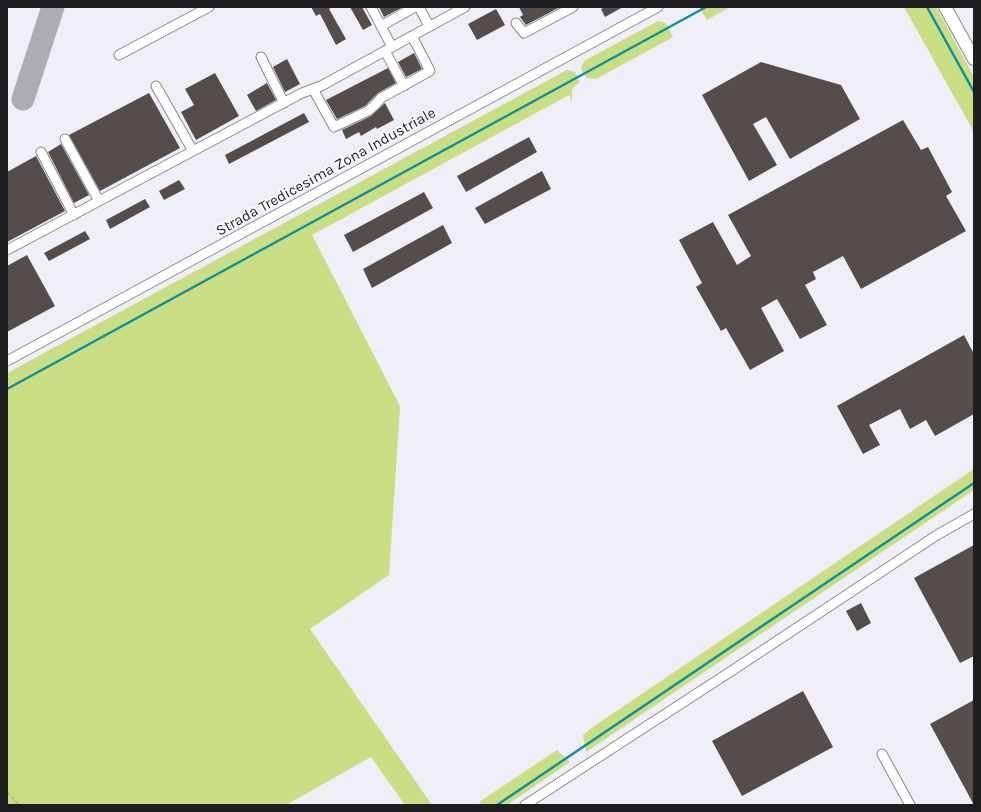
<!DOCTYPE html>
<html>
<head>
<meta charset="utf-8">
<style>
	body { margin:0 }
	#map { position:relative; width:981px; height:812px; overflow:hidden; background:#efedf6; font-family:Karla,sans-serif }
	canvas { display:block }
	.frame { position:absolute; inset:0; border:8px solid #1e1e21; pointer-events:none }
</style>
</head>
<body>
<div id="map">
<canvas width="981" height="812"></canvas>
<div class="frame"></div>
</div>
<script>
const g = document.querySelector('canvas').getContext('2d');
g.lineJoin = 'round';
function fillPath(path, color) { g.fillStyle = color; g.fill(path, 'evenodd'); }
const poly = rows => new Path2D(rows.map(r => 'M' + r).join(''));
function strokePath(path, color, width, dash) { g.strokeStyle = color; g.lineWidth = width; g.lineCap = dash ? 'butt' : 'round'; g.setLineDash(dash || []); g.stroke(path); }
function drawText(font, color, halo, rows, align = 'center') {
  g.font = font + ' Karla,sans-serif'; g.lineWidth = 4; g.setLineDash([]); g.textBaseline = 'middle'; g.strokeStyle = halo; g.fillStyle = color; for (const [text, x, y, turn = 0] of rows) {
    g.save(); g.translate(x, y); g.rotate((+turn || 0) * Math.PI / 180); g.textAlign = isNaN(turn) ? turn : align; if (halo) g.strokeText(text, 0, 0); g.fillText(text, 0, 0); g.restore();
  }
}
const green = poly([
	[699,7,730,7,707,20],
	[904,7,936,7,974,77,974,132],
	[658,21,666,23,673,37,596,79,587,78,581,69,584,61],
	[567,70,575,72,580,82,572,89,572,102,569,95,312,235,400,406,389,575,310,629,432,805,405,805,371,757,286,805,7,805,7,373],
	[974,469,974,490,586,752,583,735,593,727],
	[557,750,570,762,507,805,482,805,479,802]
]);
const stream = poly([
	[927,7,974,92],
	[7,389,706,7],
	[497,805,974,483]
]);
const taxiway = poly([
	[23,99,53,7]
]);
const building = poly([
	[311,7,332,7,329,9,346,39,336,45,320,14,316,16],
	[350,7,362,7,372,25,363,30],
	[379,7,403,7,384,17],
	[519,7,560,7,526,25,520,17,523,15],
	[605,7,623,7,605,17,601,9],
	[496,9,505,25,477,40,468,24],
	[414,53,422,69,406,77,398,62],
	[287,59,300,84,285,92,273,67],
	[761,62,841,85,860,119,790,159,766,117,753,124,777,165,749,181,702,95],
	[388,68,396,83,378,93,365,106,337,119,326,100],
	[215,73,239,116,196,140,181,112,194,105,185,89],
	[267,83,276,100,256,111,247,95],
	[149,93,180,148,100,191,69,135],
	[385,103,394,120,377,129,376,127,361,136,359,132,346,139,342,130,371,116],
	[304,113,309,122,229,164,225,155],
	[903,120,921,150,928,147,952,192,946,196,966,231,861,289,843,256,813,272,816,279,805,285,827,325,800,339,777,299,761,308,784,351,750,370,726,328,721,331,696,287,702,283,679,240,713,222,737,265,751,256,728,215],
	[529,137,537,152,466,192,457,176],
	[61,144,89,195,74,203,48,152],
	[36,156,65,211,7,242,7,172],
	[542,171,551,189,485,224,475,208],
	[179,180,185,189,164,200,159,191],
	[424,192,433,208,353,252,344,235],
	[145,199,150,207,110,229,106,220],
	[443,225,452,243,372,288,363,269],
	[85,231,90,239,49,261,44,253],
	[27,255,55,306,7,332,7,266],
	[964,335,974,354,974,414,935,436,926,420,910,429,900,409,869,425,880,445,863,454,837,406],
	[974,545,974,656,960,663,914,578],
	[861,603,871,623,857,631,846,611],
	[803,691,833,747,742,796,712,741],
	[974,700,974,805,930,724]
]);
const path = poly([
	[7,792,19,805]
]);
const minor = poly([
	[371,7,392,47],
	[419,7,429,26],
	[516,23,524,33,573,7],
	[381,26,415,7],
	[385,51,404,86],
	[119,55,209,7],
	[261,57,284,103],
	[156,86,193,151],
	[313,89,334,127,368,111,375,105,381,98,430,71,412,36],
	[65,139,99,201],
	[41,152,74,215],
	[7,250,302,93,321,86,465,7],
	[7,361,658,7],
	[882,754,910,805],
	[525,805,733,670,937,535,974,514]
]);
const major = poly([
	[945,7,974,59]
]);
const streetNames = [
	["Strada Tredicesima Zona Industriale",326,172,-29]
];
fillPath(green, '#c9dd82');
strokePath(stream, '#0991a1', 2.5);
strokePath(taxiway, '#acacb2', 23);
fillPath(building, '#554d4b');
strokePath(minor, '#89888f', 11);
strokePath(major, '#89888f', 14);
strokePath(path, '#acabb2', 1.5, [4, 2]);
strokePath(minor, '#fff', 9);
strokePath(major, '#fff', 12);
drawText('15px', '#1e1e21', '#fcfbff', streetNames);
</script>
</body>
</html>
